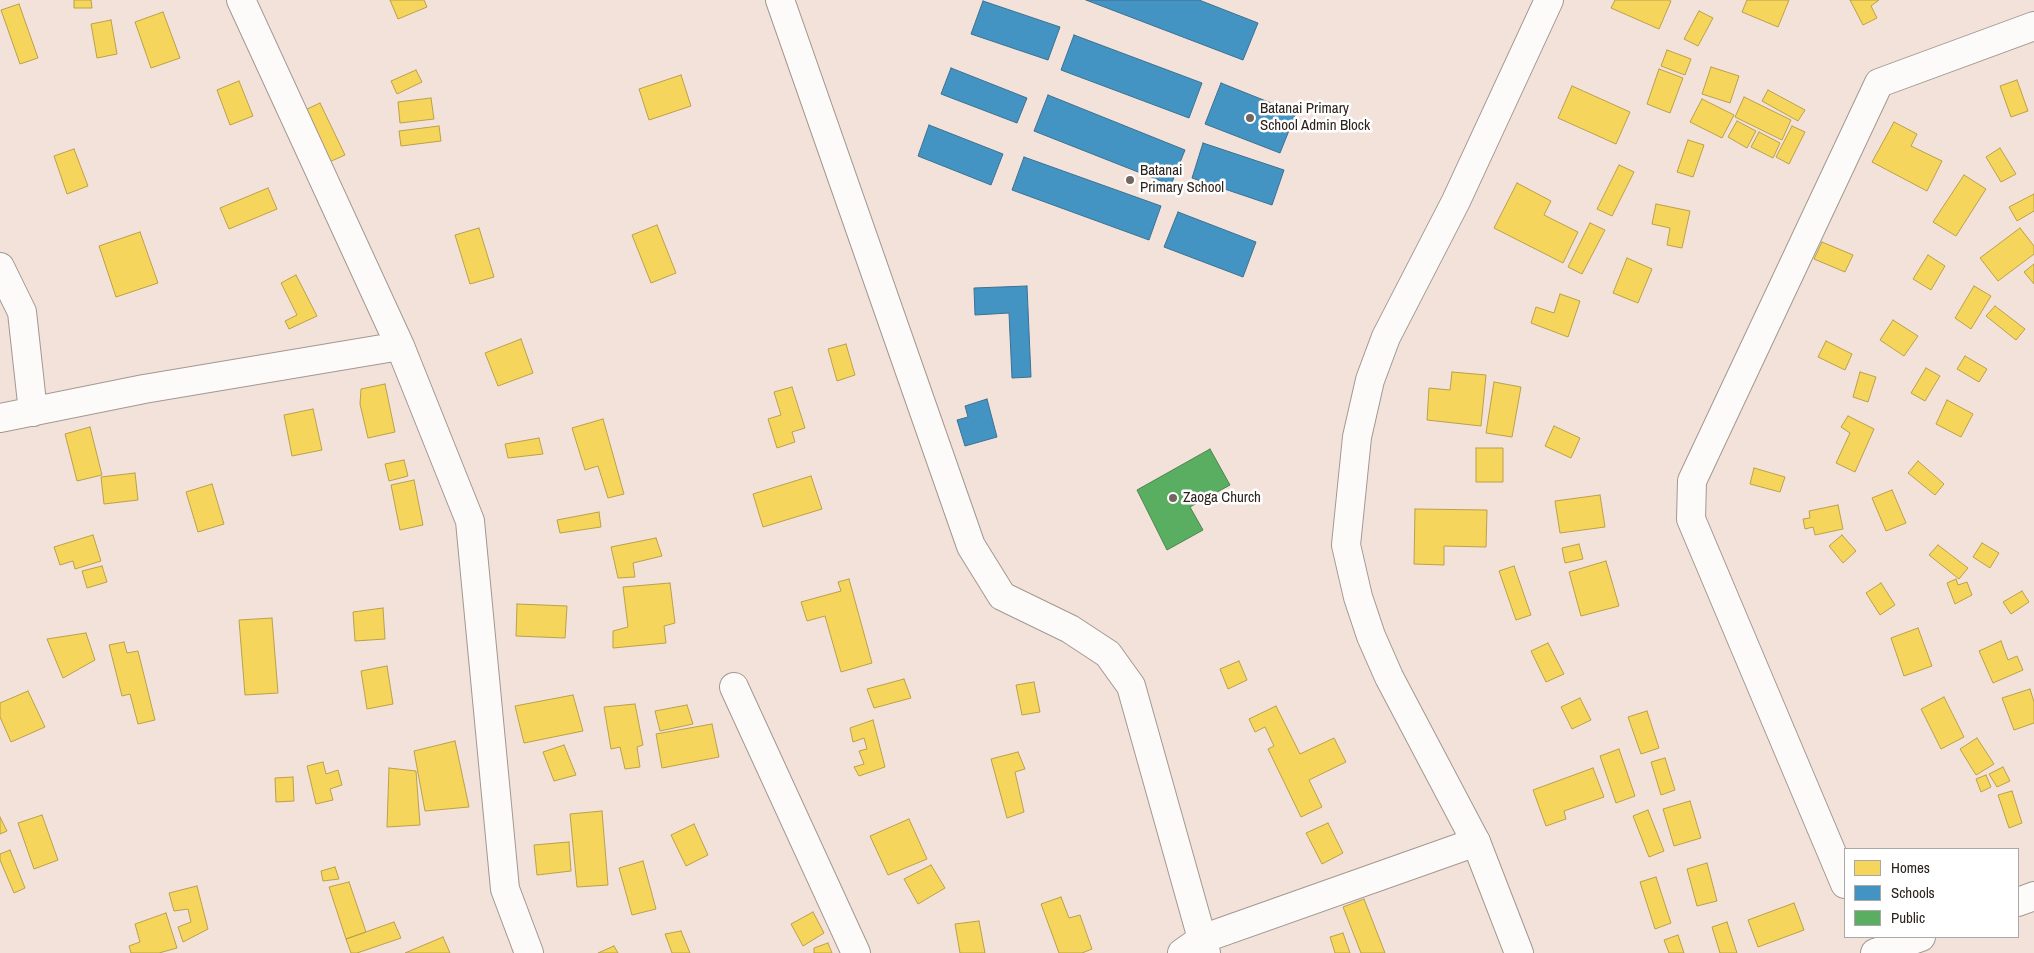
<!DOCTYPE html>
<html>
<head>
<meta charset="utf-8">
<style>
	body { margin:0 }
	#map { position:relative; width:2034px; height:953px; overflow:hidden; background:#f2e2da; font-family:"Archivo Narrow",sans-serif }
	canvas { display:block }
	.legend { position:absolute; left:1844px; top:848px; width:175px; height:90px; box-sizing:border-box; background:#fff; border:1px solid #aba7a5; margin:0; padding:6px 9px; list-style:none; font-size:15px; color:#2d231d }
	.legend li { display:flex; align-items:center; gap:10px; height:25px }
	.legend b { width:25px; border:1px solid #aba7a5 }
</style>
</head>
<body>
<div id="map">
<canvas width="2034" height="953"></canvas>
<ul class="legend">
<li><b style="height:14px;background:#f6d55c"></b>Homes</li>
<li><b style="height:14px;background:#4393c3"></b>Schools</li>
<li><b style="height:14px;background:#5aae61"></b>Public</li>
</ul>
</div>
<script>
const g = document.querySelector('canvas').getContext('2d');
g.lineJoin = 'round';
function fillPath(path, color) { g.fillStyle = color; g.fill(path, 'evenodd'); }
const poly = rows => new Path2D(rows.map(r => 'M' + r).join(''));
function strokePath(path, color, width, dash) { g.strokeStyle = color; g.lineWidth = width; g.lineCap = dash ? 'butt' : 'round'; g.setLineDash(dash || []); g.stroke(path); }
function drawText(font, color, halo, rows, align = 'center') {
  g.font = font + ' "Archivo Narrow",sans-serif'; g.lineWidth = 5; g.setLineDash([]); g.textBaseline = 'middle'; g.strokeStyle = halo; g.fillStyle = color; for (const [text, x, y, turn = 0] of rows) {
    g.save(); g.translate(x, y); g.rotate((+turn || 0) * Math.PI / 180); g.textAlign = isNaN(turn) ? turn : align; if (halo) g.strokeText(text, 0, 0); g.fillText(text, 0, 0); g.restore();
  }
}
const homes = poly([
	[74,0,91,0,92,8,74,8,74,0],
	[390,0,424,0,427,7,398,19,390,0],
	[1615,0,1669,0,1671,1,1659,29,1611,8,1615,0],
	[1747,0,1789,0,1778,27,1742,12,1747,0],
	[1850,0,1879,0,1871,6,1877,18,1863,25,1850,0],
	[19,4,38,58,20,64,1,10,19,4],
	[1699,11,1713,18,1698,46,1684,39,1699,11],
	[163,12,180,58,151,68,135,22,163,12],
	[111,20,117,54,97,58,91,24,111,20],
	[1667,50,1691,59,1685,75,1661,66,1667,50],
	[1711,67,1739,76,1730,103,1702,94,1711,67],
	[1659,69,1683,78,1670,113,1647,104,1659,69],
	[416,70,422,82,397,94,391,81,416,70],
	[681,75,691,106,649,120,639,89,681,75],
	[2017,80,2028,111,2011,117,2000,86,2017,80],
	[239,81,253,116,230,125,217,90,239,81],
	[1572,86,1630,112,1616,144,1558,118,1572,86],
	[1768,90,1805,110,1798,121,1762,101,1768,90],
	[1744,97,1791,120,1782,140,1735,117,1744,97],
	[431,98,434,119,400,123,398,102,431,98],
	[1702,99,1734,115,1722,138,1690,122,1702,99],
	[320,103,345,155,327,163,303,111,320,103],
	[1737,121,1756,131,1747,148,1728,137,1737,121],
	[1894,122,1917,134,1911,146,1942,161,1927,191,1872,162,1894,122],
	[439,126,441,141,401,146,399,131,439,126],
	[1792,126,1805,132,1789,164,1776,157,1792,126],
	[1759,132,1780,143,1773,158,1751,147,1759,132],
	[1688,140,1704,145,1693,177,1677,172,1688,140],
	[2000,148,2016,174,2001,182,1986,157,2000,148],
	[74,149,88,186,67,194,54,156,74,149],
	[1619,165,1634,172,1612,216,1597,209,1619,165],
	[1964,175,1986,189,1956,236,1933,222,1964,175],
	[1517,183,1551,201,1544,215,1578,232,1563,263,1494,228,1517,183],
	[268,188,277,209,229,229,220,208,268,188],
	[2034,194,2034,211,2017,221,2009,207,2034,194],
	[1656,204,1690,211,1682,248,1667,245,1670,228,1652,224,1656,204],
	[1590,223,1605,230,1582,274,1568,267,1590,223],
	[657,225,676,273,651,283,632,235,657,225],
	[479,228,494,277,470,284,455,235,479,228],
	[2020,228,2034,246,2034,254,1998,281,1980,258,2020,228],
	[140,232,158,283,116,297,99,246,140,232],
	[1822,242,1853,255,1845,272,1814,259,1822,242],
	[1928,255,1945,266,1931,290,1913,279,1928,255],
	[1627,258,1652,269,1638,303,1613,293,1627,258],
	[2034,264,2034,284,2024,272,2034,264],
	[296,275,317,316,289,329,285,321,297,315,281,283,296,275],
	[1974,286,1991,296,1971,329,1955,318,1974,286],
	[1560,294,1580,301,1568,337,1531,323,1536,307,1554,313,1560,294],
	[1995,306,2025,329,2016,340,1986,316,1995,306],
	[1893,320,1918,336,1904,356,1880,340,1893,320],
	[521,339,533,373,498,386,485,353,521,339],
	[1826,341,1852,354,1845,370,1818,357,1826,341],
	[846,344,855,375,837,381,828,349,846,344],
	[1965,356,1987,369,1979,382,1957,369,1965,356],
	[1926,368,1940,376,1925,401,1911,393,1926,368],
	[1452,372,1486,375,1481,426,1427,420,1429,388,1450,390,1452,372],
	[1860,372,1876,377,1868,402,1853,397,1860,372],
	[1494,382,1521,387,1512,437,1486,433,1494,382],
	[385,384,395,432,368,438,360,404,361,389,385,384],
	[792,387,805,428,792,432,795,442,777,448,768,419,781,415,774,392,792,387],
	[1947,400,1973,414,1961,437,1936,424,1947,400],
	[313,409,322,450,292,456,284,415,313,409],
	[1848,416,1874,429,1855,472,1836,463,1850,433,1841,427,1848,416],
	[603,419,624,494,608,498,598,466,585,470,572,428,603,419],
	[1554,426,1580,438,1571,458,1545,446,1554,426],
	[90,427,102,475,77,481,65,434,90,427],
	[539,438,543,454,508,458,505,444,539,438],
	[1476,448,1503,448,1503,482,1476,482,1476,448],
	[404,460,408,476,389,481,385,464,404,460],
	[1918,461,1944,484,1935,495,1908,473,1918,461],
	[1754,468,1785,477,1780,492,1750,484,1754,468],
	[135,473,138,500,104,504,101,477,135,473],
	[811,476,822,509,763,527,753,494,811,476],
	[414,480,423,525,400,530,391,485,414,480],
	[212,484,224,524,198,532,186,492,212,484],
	[1892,490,1906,523,1886,531,1872,498,1892,490],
	[1600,495,1605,527,1560,533,1555,501,1600,495],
	[1838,505,1843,529,1815,535,1813,527,1805,529,1803,519,1810,518,1809,511,1838,505],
	[1415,509,1487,510,1486,547,1444,546,1444,565,1414,564,1415,509],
	[599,512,601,527,560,533,557,520,599,512],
	[93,535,101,561,75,569,73,561,60,565,54,547,93,535],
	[1842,535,1856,551,1843,563,1829,546,1842,535],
	[656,538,662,556,633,563,635,577,618,578,611,547,656,538],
	[1982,543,1999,553,1990,568,1973,557,1982,543],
	[1579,544,1583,559,1565,563,1562,548,1579,544],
	[1938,545,1968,568,1959,579,1929,555,1938,545],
	[1606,561,1619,606,1581,616,1569,572,1606,561],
	[102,566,107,582,87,588,82,571,102,566],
	[1514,566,1531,615,1516,620,1499,571,1514,566],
	[849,579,872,663,841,672,825,616,807,621,801,602,841,591,838,582,849,579],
	[1956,579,1958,585,1967,582,1972,595,1955,604,1947,583,1956,579],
	[670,583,675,623,664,626,666,643,613,648,613,631,628,627,623,587,670,583],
	[1881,583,1895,605,1880,615,1866,593,1881,583],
	[2022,591,2029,602,2011,614,2003,602,2022,591],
	[517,604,567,606,565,638,516,636,517,604],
	[383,608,385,639,355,641,353,612,383,608],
	[272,618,278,693,245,695,239,620,272,618],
	[1918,628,1932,666,1904,676,1891,638,1918,628],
	[86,633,95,660,63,678,47,639,86,633],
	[2001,641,2008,660,2017,656,2023,670,1993,683,1979,651,2001,641],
	[124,642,127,653,138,651,155,720,138,724,130,694,122,696,109,645,124,642],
	[1548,643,1564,674,1546,682,1531,651,1548,643],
	[1239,661,1247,680,1228,689,1220,669,1239,661],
	[387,666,393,704,367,709,361,671,387,666],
	[904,679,911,698,874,708,867,689,904,679],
	[1034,682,1040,712,1022,715,1016,685,1034,682],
	[2030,689,2034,702,2034,723,2014,730,2002,698,2030,689],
	[28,691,45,727,11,742,0,717,0,703,28,691],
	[573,695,583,731,524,743,515,706,573,695],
	[1944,697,1964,737,1941,749,1921,709,1944,697],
	[1580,698,1591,720,1572,729,1561,707,1580,698],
	[635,704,643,745,637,747,640,767,625,769,620,747,611,749,604,707,635,704],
	[687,705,693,724,660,731,655,711,687,705],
	[1276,706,1300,754,1334,738,1346,762,1309,780,1322,807,1301,817,1268,749,1274,746,1265,727,1255,732,1249,719,1276,706],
	[1647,711,1659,748,1641,754,1628,717,1647,711],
	[873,720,885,767,859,776,854,767,864,764,859,751,867,749,864,738,853,742,850,728,873,720],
	[712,724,719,757,662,768,656,734,712,724],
	[1977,738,1994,764,1976,775,1960,749,1977,738],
	[455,741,469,807,425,811,414,751,455,741],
	[564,745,576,775,554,781,543,752,564,745],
	[1619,749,1635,796,1616,803,1600,756,1619,749],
	[1018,752,1025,769,1015,772,1024,812,1007,818,991,759,1018,752],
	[1665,758,1675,790,1661,795,1651,762,1665,758],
	[323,762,326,774,338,770,342,785,330,789,333,800,316,804,307,766,323,762],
	[2003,767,2010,781,1997,787,1989,774,2003,767],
	[389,768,416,771,420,825,387,827,389,768],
	[1593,768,1604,797,1564,811,1566,819,1546,826,1533,790,1593,768],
	[1986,775,1991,787,1981,792,1976,779,1986,775],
	[293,777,294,801,276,802,275,778,293,777],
	[2012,791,2022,823,2009,828,1998,795,2012,791],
	[1690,801,1701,838,1674,846,1663,809,1690,801],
	[1648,810,1664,851,1649,857,1633,816,1648,810],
	[602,811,608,885,577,887,570,814,602,811],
	[42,815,58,860,34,869,18,823,42,815],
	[0,817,7,831,0,834,0,817],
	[909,819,927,859,888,875,870,836,909,819],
	[1328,823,1343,853,1322,864,1306,833,1328,823],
	[694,824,708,855,686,866,671,835,694,824],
	[569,842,571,871,537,875,534,845,569,842],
	[10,850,25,888,14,893,0,860,0,854,10,850],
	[643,861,656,909,632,915,619,868,643,861],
	[1707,863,1717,901,1697,906,1687,869,1707,863],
	[931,865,945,888,918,904,904,879,931,865],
	[335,867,339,879,323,881,321,871,335,867],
	[1656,877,1671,923,1655,929,1640,882,1656,877],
	[349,882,366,932,346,939,329,887,349,882],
	[197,886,208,929,183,942,178,927,191,922,188,909,174,911,169,893,197,886],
	[1061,897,1069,918,1080,915,1092,949,1082,953,1059,953,1041,904,1061,897],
	[1364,899,1385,953,1361,953,1343,907,1364,899],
	[1794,903,1804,930,1758,947,1748,920,1794,903],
	[813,912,824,933,803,946,791,924,813,912],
	[166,913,177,948,159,953,131,953,129,946,140,942,135,924,166,913],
	[979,921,985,953,960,953,955,924,979,921],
	[394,922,401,938,357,953,351,953,346,939,394,922],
	[1727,922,1737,953,1720,953,1712,927,1727,922],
	[681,931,690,953,672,953,665,934,681,931],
	[1343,933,1350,953,1335,953,1330,937,1343,933],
	[1678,935,1684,953,1669,953,1664,940,1678,935],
	[443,937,450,953,405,953,443,937],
	[828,943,832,953,814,953,814,948,828,943],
	[614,946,618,953,598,953,614,946]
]);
const schools = poly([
	[1086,0,1199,0,1258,23,1243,60,1086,0],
	[983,1,1060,27,1048,60,971,34,983,1],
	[1074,35,1202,83,1189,118,1061,70,1074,35],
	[951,68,1027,98,1017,123,941,94,951,68],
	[1221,83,1296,113,1280,153,1205,124,1221,83],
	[1048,95,1185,150,1171,185,1034,131,1048,95],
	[929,125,1003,154,991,185,918,156,929,125],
	[1203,143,1284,170,1272,205,1192,178,1203,143],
	[1024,157,1161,206,1149,240,1012,190,1024,157],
	[1178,212,1256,242,1243,277,1164,247,1178,212],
	[1027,286,1031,377,1012,378,1009,313,975,315,974,288,1027,286],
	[987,399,997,437,965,446,957,420,968,417,965,406,987,399]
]);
const public = poly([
	[1210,449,1230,485,1190,507,1203,530,1167,550,1137,490,1210,449]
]);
const minor = poly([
	[241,0,400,346,470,521,505,889,529,953],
	[780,0,971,546,1002,596,1070,629,1108,654,1131,686,1206,953],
	[0,267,22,312,33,412],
	[0,418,144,389,400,346],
	[734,687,856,953],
	[1845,884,1691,519,1692,481,1879,83,2034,26],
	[2018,902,2034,896],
	[1182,953,1202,939,1476,842],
	[1875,953,1921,937]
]);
const tertiary = poly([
	[1519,953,1476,842,1389,677,1371,636,1358,597,1346,545,1357,437,1370,380,1386,337,1456,201,1549,0]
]);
const markers = [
	[1250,118,5,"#72665f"],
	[1130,180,5,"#72665f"],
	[1173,498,5,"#72665f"]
];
const poiNames = [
	["Batanai Primary",1260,109],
	["School Admin Block",1260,126],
	["Batanai",1140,171],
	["Primary School",1140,188],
	["Zaoga Church",1183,498]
];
fillPath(homes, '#f6d55c');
strokePath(homes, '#baa049', 1);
fillPath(schools, '#4393c3');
strokePath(schools, '#3c7191', 1);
fillPath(public, '#5aae61');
strokePath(public, '#4c844d', 1);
strokePath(minor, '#a39891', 30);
strokePath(tertiary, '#a39891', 30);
strokePath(minor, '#fdfbf9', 28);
strokePath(tertiary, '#fdfbf9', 28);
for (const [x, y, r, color] of markers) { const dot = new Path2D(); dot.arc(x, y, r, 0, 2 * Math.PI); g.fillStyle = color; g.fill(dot); strokePath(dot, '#fff', 2); }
drawText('15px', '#2d231d', '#fff', poiNames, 'left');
</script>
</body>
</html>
